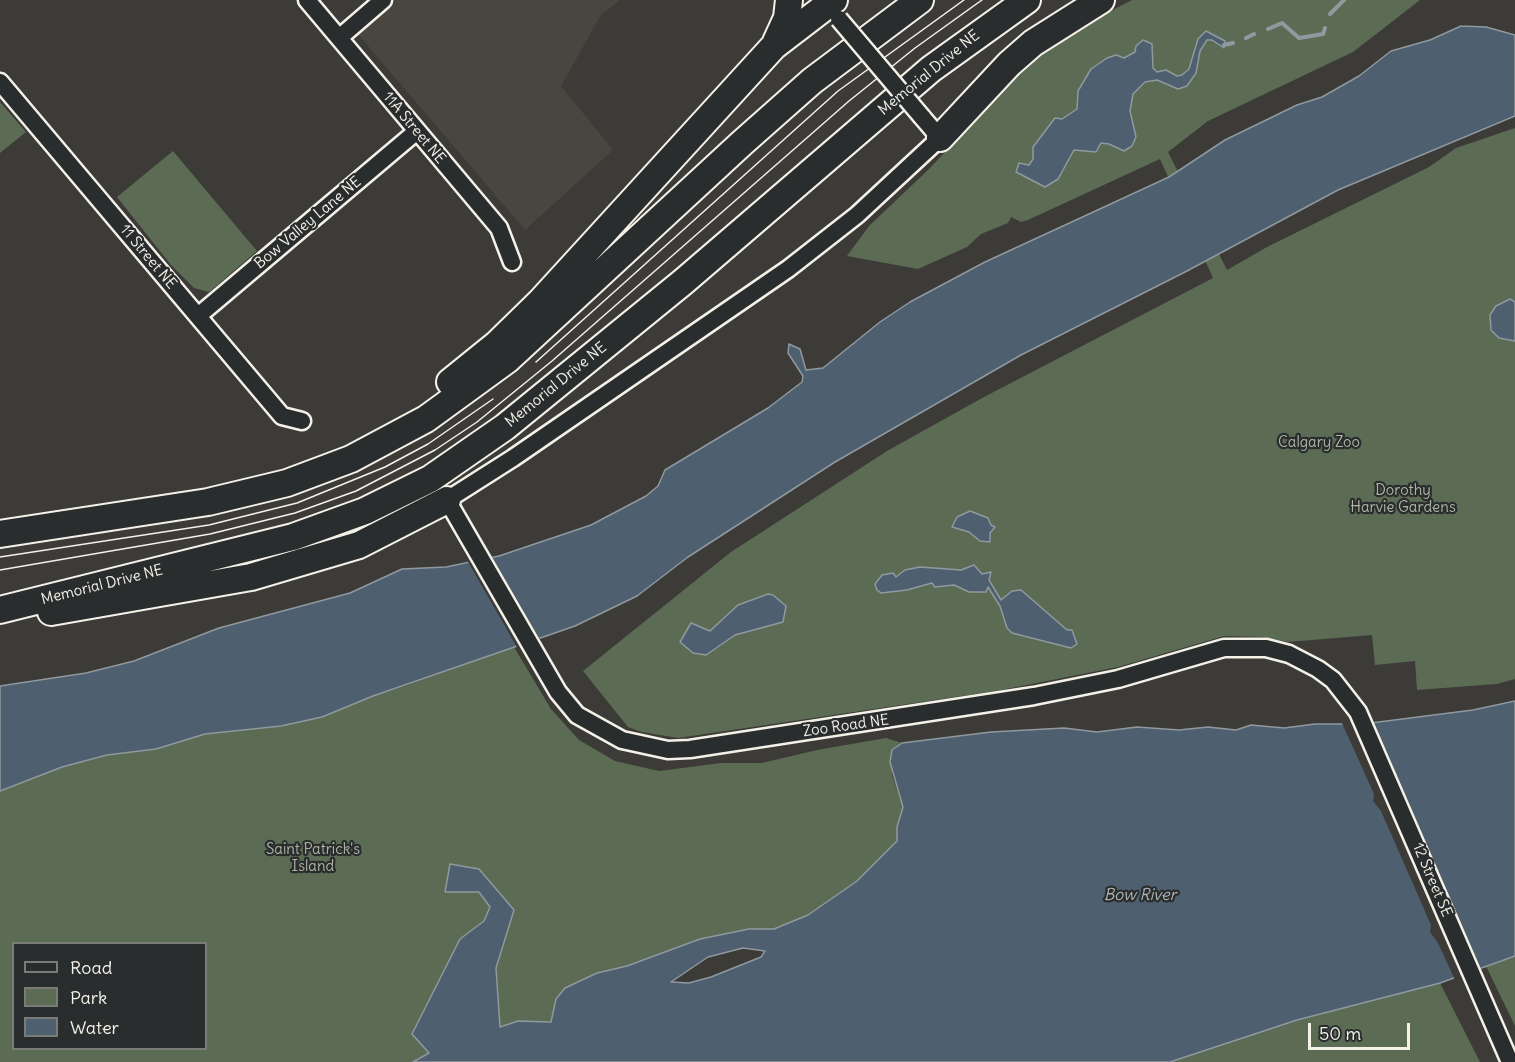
<!DOCTYPE html>
<html>
<head>
<meta charset="utf-8">
<style>
	body { margin:0 }
	#map { position:relative; width:1515px; height:1062px; overflow:hidden; background:#3c3b38; font-family:Delius,sans-serif }
	canvas { display:block }
	.legend { position:absolute; left:12px; top:942px; width:195px; height:108px; box-sizing:border-box; background:#2a2d2e; border:2px solid #7b7b78; margin:0; padding:8px 10px; list-style:none; font-size:18px; color:#f4f1e8 }
	.legend li { display:flex; align-items:center; gap:12px; height:30px }
	.legend b { width:30px; border:2px solid #7b7b78 }
	.scale { position:absolute; left:1308px; top:1023px; width:102px; height:27px; box-sizing:border-box; border:3px solid #f4f1e8; border-top:0; padding-left:8px; font-size:18px; line-height:21px; white-space:nowrap; color:#f4f1e8; -webkit-text-stroke:4px #2a2d2e; paint-order:stroke }
</style>
</head>
<body>
<div id="map">
<canvas width="1515" height="1062"></canvas>
<ul class="legend">
<li><b style="height:8px;background:#2a2d2e"></b>Road</li>
<li><b style="height:16px;background:#5c6b54"></b>Park</li>
<li><b style="height:16px;background:#4e5f6f"></b>Water</li>
</ul>
<div class="scale">50 m</div>
</div>
<script>
const g = document.querySelector('canvas').getContext('2d');
g.lineJoin = 'round';
function fillPath(path, color) { g.fillStyle = color; g.fill(path, 'evenodd'); }
const poly = rows => new Path2D(rows.map(r => 'M' + r).join(''));
function strokePath(path, color, width, dash) { g.strokeStyle = color; g.lineWidth = width; g.lineCap = dash ? 'butt' : 'round'; g.setLineDash(dash || []); g.stroke(path); }
function drawText(font, color, halo, rows, align = 'center') {
  g.font = font + ' Delius,sans-serif'; g.lineWidth = 4.5; g.setLineDash([]); g.textBaseline = 'middle'; g.strokeStyle = halo; g.fillStyle = color; for (const [text, x, y, turn = 0] of rows) {
    g.save(); g.translate(x, y); g.rotate((+turn || 0) * Math.PI / 180); g.textAlign = isNaN(turn) ? turn : align; if (halo) g.strokeText(text, 0, 0); g.fillText(text, 0, 0); g.restore();
  }
}
const built = poly([
	[396,0,620,0,601,15,561,86,613,150,525,230,357,33]
]);
const green = poly([
	[1132,0,1420,0,1353,52,1208,121,1168,152,1227,270,1267,247,1429,167,1456,148,1515,128,1515,679,1497,684,1417,690,1415,661,1375,665,1372,635,1288,642,1264,637,1224,636,1118,667,996,691,678,738,642,732,628,727,583,671,731,552,887,451,984,397,1213,278,1160,159,1028,220,1021,222,1011,217,1008,223,981,234,967,247,918,269,847,256,869,226,929,169,1028,64,1074,30],
	[0,102,26,132,0,153],
	[173,151,257,251,209,292,194,288,171,265,117,197],
	[514,647,551,709,579,740,615,761,659,771,721,763,762,763,817,750,886,738,902,743,892,750,892,775,903,807,897,827,897,841,857,881,808,915,774,929,749,929,700,939,627,966,597,973,565,988,556,999,551,1022,518,1021,500,1027,496,968,514,910,450,864,445,892,479,892,490,907,484,921,460,939,430,1053,415,1062,0,1062,0,791,62,767,107,755,156,749,205,734,281,726,405,686],
	[14,944,206,944,206,1048,14,1048],
	[1515,956,1515,1026,1486,966],
	[1440,983,1480,1062,1170,1062,1297,1020]
]);
const water = poly([
	[1461,26,1486,27,1515,35,1515,116,1338,190,1187,271,1021,355,835,462,688,557,637,596,575,626,373,696,322,717,281,726,205,734,156,749,107,755,62,767,0,791,0,686,86,673,134,661,219,628,350,593,402,569,446,567,499,556,591,525,646,496,658,486,665,470,768,408,802,382,803,376,788,353,789,344,800,349,806,370,823,368,880,322,910,302,985,262,1169,177,1225,140,1297,105,1322,97,1359,76,1391,51,1430,40,1461,26],
	[1206,31,1225,41,1224,48,1212,40,1207,40,1200,51,1196,73,1187,86,1178,89,1157,80,1145,82,1133,94,1130,111,1136,137,1132,146,1124,151,1109,144,1101,143,1096,152,1074,150,1058,179,1045,187,1016,172,1019,163,1029,165,1033,159,1033,147,1055,118,1062,119,1077,109,1078,91,1091,69,1107,58,1116,55,1124,58,1135,52,1136,46,1143,40,1152,44,1153,68,1157,72,1166,70,1177,76,1182,75,1189,69,1198,39,1206,31],
	[1510,299,1515,302,1515,341,1499,338,1491,330,1490,315,1496,306,1510,299],
	[970,511,988,518,991,525,995,527,990,533,990,542,980,541,969,532,952,527,957,517,970,511],
	[974,565,982,574,991,572,989,580,1001,600,1012,591,1021,590,1067,630,1072,630,1077,644,1071,648,1012,633,1007,628,1000,606,988,587,986,592,969,592,954,585,935,587,932,583,907,590,881,593,877,590,875,584,882,575,893,573,896,577,905,570,920,567,961,570,974,565],
	[768,594,773,595,786,606,783,622,735,635,706,655,693,653,680,642,691,623,710,631,738,605,768,594],
	[1515,701,1515,956,1440,983,1297,1020,1170,1062,413,1062,429,1053,412,1034,460,939,484,921,490,907,479,892,445,892,450,864,479,869,514,910,496,968,500,1027,518,1021,551,1022,556,999,565,988,597,973,627,966,700,939,749,929,774,929,808,915,857,881,897,841,897,827,903,807,890,762,892,750,902,743,991,732,1064,728,1097,732,1137,727,1179,730,1208,727,1236,730,1251,725,1284,728,1315,724,1363,724,1473,710,1515,701],
	[743,948,765,951,761,957,711,977,689,983,671,982,708,957,743,948]
]);
const pier = poly([
	[491,555,541,641,518,649,467,560],
	[1373,720,1482,971,1455,980,1438,943,1430,932,1431,925,1381,811,1373,801,1374,794,1341,721]
]);
const stream = poly([
	[1330,14,1344,0],
	[1268,29,1282,23,1299,38,1323,34,1325,28],
	[1246,38,1254,34],
	[1224,45,1233,43]
]);
const minor = poly([
	[307,0,499,228,512,262],
	[339,38,383,0],
	[0,82,282,416,302,421],
	[922,117,940,138,857,215,788,269,513,458,447,500,558,692,577,715,622,740,668,750,690,749,1034,696,1118,679,1224,648,1266,648,1289,654,1318,669,1333,680,1358,712,1510,1062],
	[198,316,417,131]
]);
const highway = poly([
	[776,42,787,18,789,0],
	[940,138,1009,64,1033,43,1101,0],
	[450,382,497,344,540,302,774,46,834,0],
	[0,534,208,502,287,483,351,459,426,419,507,360,742,143,812,81,920,0],
	[0,610,293,537,365,511,430,479,505,427,683,282,931,69,1027,0],
	[51,612,251,577,359,545,447,500]
]);
const tram = poly([
	[536,362,838,91,964,0],
	[0,557,209,525,297,503,385,467,428,444,493,399],
	[0,570,210,534,295,513,356,491,435,450,477,422,552,361,849,101,915,48,982,0]
]);
const minorBridge = poly([
	[839,19,922,117]
]);
const streetNames = [
	["Memorial Drive NE",929,73,-39],
	["11A Street NE",414,128,50],
	["Bow Valley Lane NE",308,223,-40],
	["11 Street NE",148,257,50],
	["Memorial Drive NE",556,385,-39],
	["Memorial Drive NE",102,585,-14],
	["Zoo Road NE",846,726,-8],
	["12 Street SE",1432,880,67]
];
const parkNames = [
	["Calgary Zoo",1319,443],
	["Dorothy",1403,491],
	["Harvie Gardens",1403,508],
	["Saint Patrick's",313,850],
	["Island",313,867]
];
const waterNames = [
	["Bow River",1140,895]
];
fillPath(built, '#49453f');
fillPath(green, '#5c6b54');
fillPath(water, '#4e5f6f');
strokePath(water, '#90999f', 1.5);
fillPath(pier, '#3c3b38');
strokePath(stream, '#90999f', 4);
strokePath(minor, '#f4f1e8', 21);
strokePath(highway, '#f4f1e8', 30);
strokePath(minor, '#2a2d2e', 16);
strokePath(highway, '#2a2d2e', 26);
strokePath(tram, '#f4f1e8', 1.5);
strokePath(minorBridge, '#f4f1e8', 21, []);
strokePath(minorBridge, '#2a2d2e', 16);
drawText('15px', '#f4f1e8', '#2a2d2e', streetNames);
drawText('15px', '#b0b5a5', '#2a2d2e', parkNames);
drawText('italic 16px', '#b2b7b8', '#2a2d2e', waterNames);
</script>
</body>
</html>
